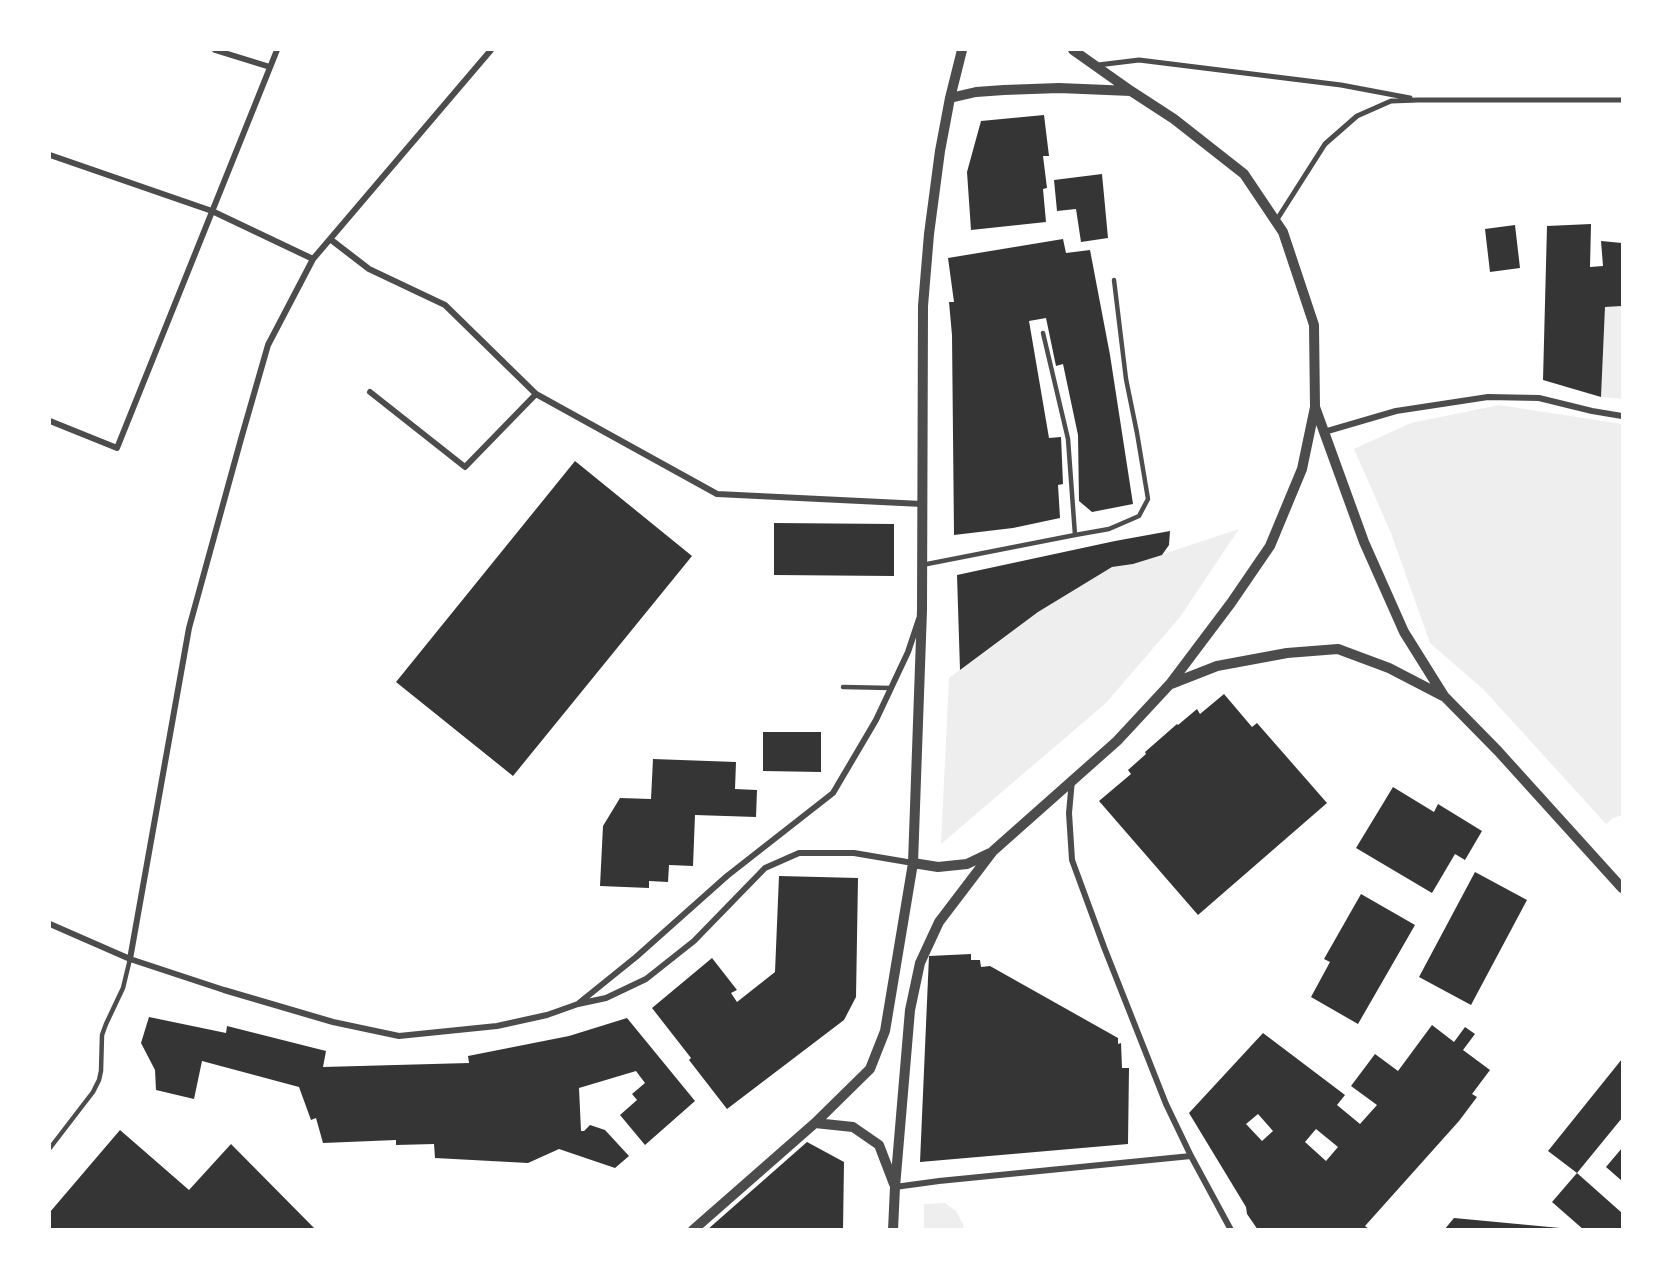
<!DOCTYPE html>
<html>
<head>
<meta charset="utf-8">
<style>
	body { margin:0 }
	#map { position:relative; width:1672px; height:1279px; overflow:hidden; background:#fff; font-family:"IBM Plex Sans",sans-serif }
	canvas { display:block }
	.frame { position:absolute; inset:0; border:51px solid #fff; pointer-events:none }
</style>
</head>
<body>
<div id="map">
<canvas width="1672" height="1279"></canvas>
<div class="frame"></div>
</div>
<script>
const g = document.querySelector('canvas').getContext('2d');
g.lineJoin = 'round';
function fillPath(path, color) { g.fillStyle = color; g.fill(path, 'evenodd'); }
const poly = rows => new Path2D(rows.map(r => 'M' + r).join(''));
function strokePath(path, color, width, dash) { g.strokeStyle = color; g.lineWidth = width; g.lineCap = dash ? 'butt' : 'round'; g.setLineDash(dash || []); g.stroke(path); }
const green = poly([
	[1622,306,1622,399,1601,397,1605,307],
	[1499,405,1622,424,1622,815,1613,818,1606,824,1484,690,1430,643,1391,533,1354,449,1411,423],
	[1239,529,1180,617,1106,703,941,844,949,678,1038,612,1112,567,1133,564],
	[945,1203,956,1211,963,1224,964,1229,924,1229,924,1204]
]);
const building = poly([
	[1044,115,1049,156,1043,156,1047,188,1043,189,1046,222,971,230,967,172,981,121],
	[1102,174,1108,238,1081,242,1076,209,1057,211,1054,180],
	[1591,224,1590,267,1603,266,1601,241,1622,243,1622,306,1605,307,1601,397,1543,380,1547,226],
	[1515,225,1520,268,1490,272,1485,229],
	[1063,239,1066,253,1090,250,1110,355,1133,504,1092,512,1079,501,1078,435,1063,364,1056,366,1046,318,1029,321,1049,438,1061,437,1063,484,1058,485,1060,518,1013,528,954,535,952,335,949,302,954,302,948,258],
	[575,461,692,556,513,776,396,682],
	[774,523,894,524,894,576,774,575],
	[1170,531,1169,545,1162,555,1133,564,1112,567,1038,612,960,670,957,575,1115,541],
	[1224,694,1252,727,1257,723,1327,803,1198,915,1099,801,1131,774,1128,770,1146,754,1145,752,1177,724,1178,725,1197,709,1200,714],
	[763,732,821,732,821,772,763,771],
	[653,759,736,762,735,789,757,790,756,817,695,815,693,866,669,865,668,882,649,881,649,888,600,886,603,826,620,798,651,799],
	[1393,787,1434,812,1438,804,1482,831,1465,860,1455,854,1432,893,1356,848],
	[1475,872,1527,900,1471,1005,1419,977],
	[779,876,858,878,856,997,844,1020,727,1109,689,1060,691,1058,652,1008,712,958,737,990,731,993,737,1002,775,972],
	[1361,894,1415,925,1358,1024,1311,997,1330,962,1324,959],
	[971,954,971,960,980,960,981,967,990,966,1118,1038,1118,1044,1121,1043,1122,1068,1129,1068,1128,1144,920,1162,929,956],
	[149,1017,226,1033,227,1026,326,1051,323,1067,469,1063,468,1056,569,1036,627,1018,695,1101,645,1145,620,1115,637,1100,632,1094,645,1083,636,1071,579,1088,581,1131,584,1131,590,1125,605,1130,629,1156,615,1168,559,1149,528,1163,435,1158,434,1144,396,1145,396,1140,323,1143,316,1118,311,1120,299,1087,202,1061,194,1099,156,1090,155,1070,141,1043],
	[1432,1025,1454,1042,1465,1027,1475,1034,1463,1050,1490,1070,1472,1094,1477,1097,1459,1121,1365,1226,1370,1230,1258,1230,1247,1214,1246,1207,1189,1113,1263,1033,1345,1095,1337,1105,1360,1124,1377,1105,1351,1086,1375,1054,1398,1071],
	[1258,1114,1273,1131,1262,1141,1246,1124],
	[1316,1129,1338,1147,1326,1161,1305,1142],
	[1622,1059,1622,1118,1577,1173,1548,1151],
	[120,1130,189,1190,231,1144,316,1230,50,1230,50,1212],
	[807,1142,844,1162,843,1230,707,1230],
	[1622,1148,1622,1181,1606,1167],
	[1577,1173,1622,1213,1622,1230,1584,1230,1552,1202],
	[1454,1218,1560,1228,1559,1230,1444,1230]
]);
const service = poly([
	[1075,535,1109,529,1139,516,1148,499,1137,433,1126,379,1114,280],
	[922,565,1075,535,1068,439,1043,333],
	[843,687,891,688],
	[50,1148,93,1092,99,1080,101,1071,102,1035,106,1024,123,988,130,959]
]);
const pedestrian = poly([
	[1098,65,1139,60,1341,85,1410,98],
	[1276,221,1325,144,1357,116,1391,101,1418,100,1622,100]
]);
const minor = poly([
	[215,50,270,67],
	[50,155,212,211,313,259],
	[330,239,369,269,445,305,536,394,717,494,922,504],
	[370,392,465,467,536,394],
	[50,421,117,448,277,50],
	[1324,432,1396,411,1488,397,1539,398,1592,411,1622,416],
	[1072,780,1069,813,1072,860,1104,947,1166,1104,1191,1156,1231,1230],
	[50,924,130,959,224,990,333,1022,399,1036,497,1026,547,1015,578,1004,606,998,646,979,694,941,765,868,799,853,854,853,913,863],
	[130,959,189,628,241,439,268,345,313,259,491,50],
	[579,1003,636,957,727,876,833,793,876,720,908,652,919,619],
	[895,1187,939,1181,1191,1156]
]);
const tertiary = poly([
	[950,98,976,92,1004,90,1059,88,1131,91],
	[1315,407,1364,542,1404,632,1444,696,1498,751,1622,888],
	[1171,684,1217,666,1287,653,1338,649,1389,668,1443,696],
	[913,863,938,867,967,864,990,853],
	[815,1123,853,1127,879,1145,894,1184],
	[693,1230,815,1123,870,1069,885,1031,913,863,922,610,923,306,929,234,940,151,950,98,962,50],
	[893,1230,895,1187,910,1010,920,963,939,922,993,851,1117,741,1170,684,1231,603,1270,546,1302,469,1315,407,1314,325,1283,232,1244,174,1174,119,1131,91,1073,50]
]);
fillPath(green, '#eee');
fillPath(building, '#353535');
strokePath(service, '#4c4c4c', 4.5);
strokePath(pedestrian, '#4c4c4c', 5);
strokePath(minor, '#4c4c4c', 6);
strokePath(tertiary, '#4c4c4c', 10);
</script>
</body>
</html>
